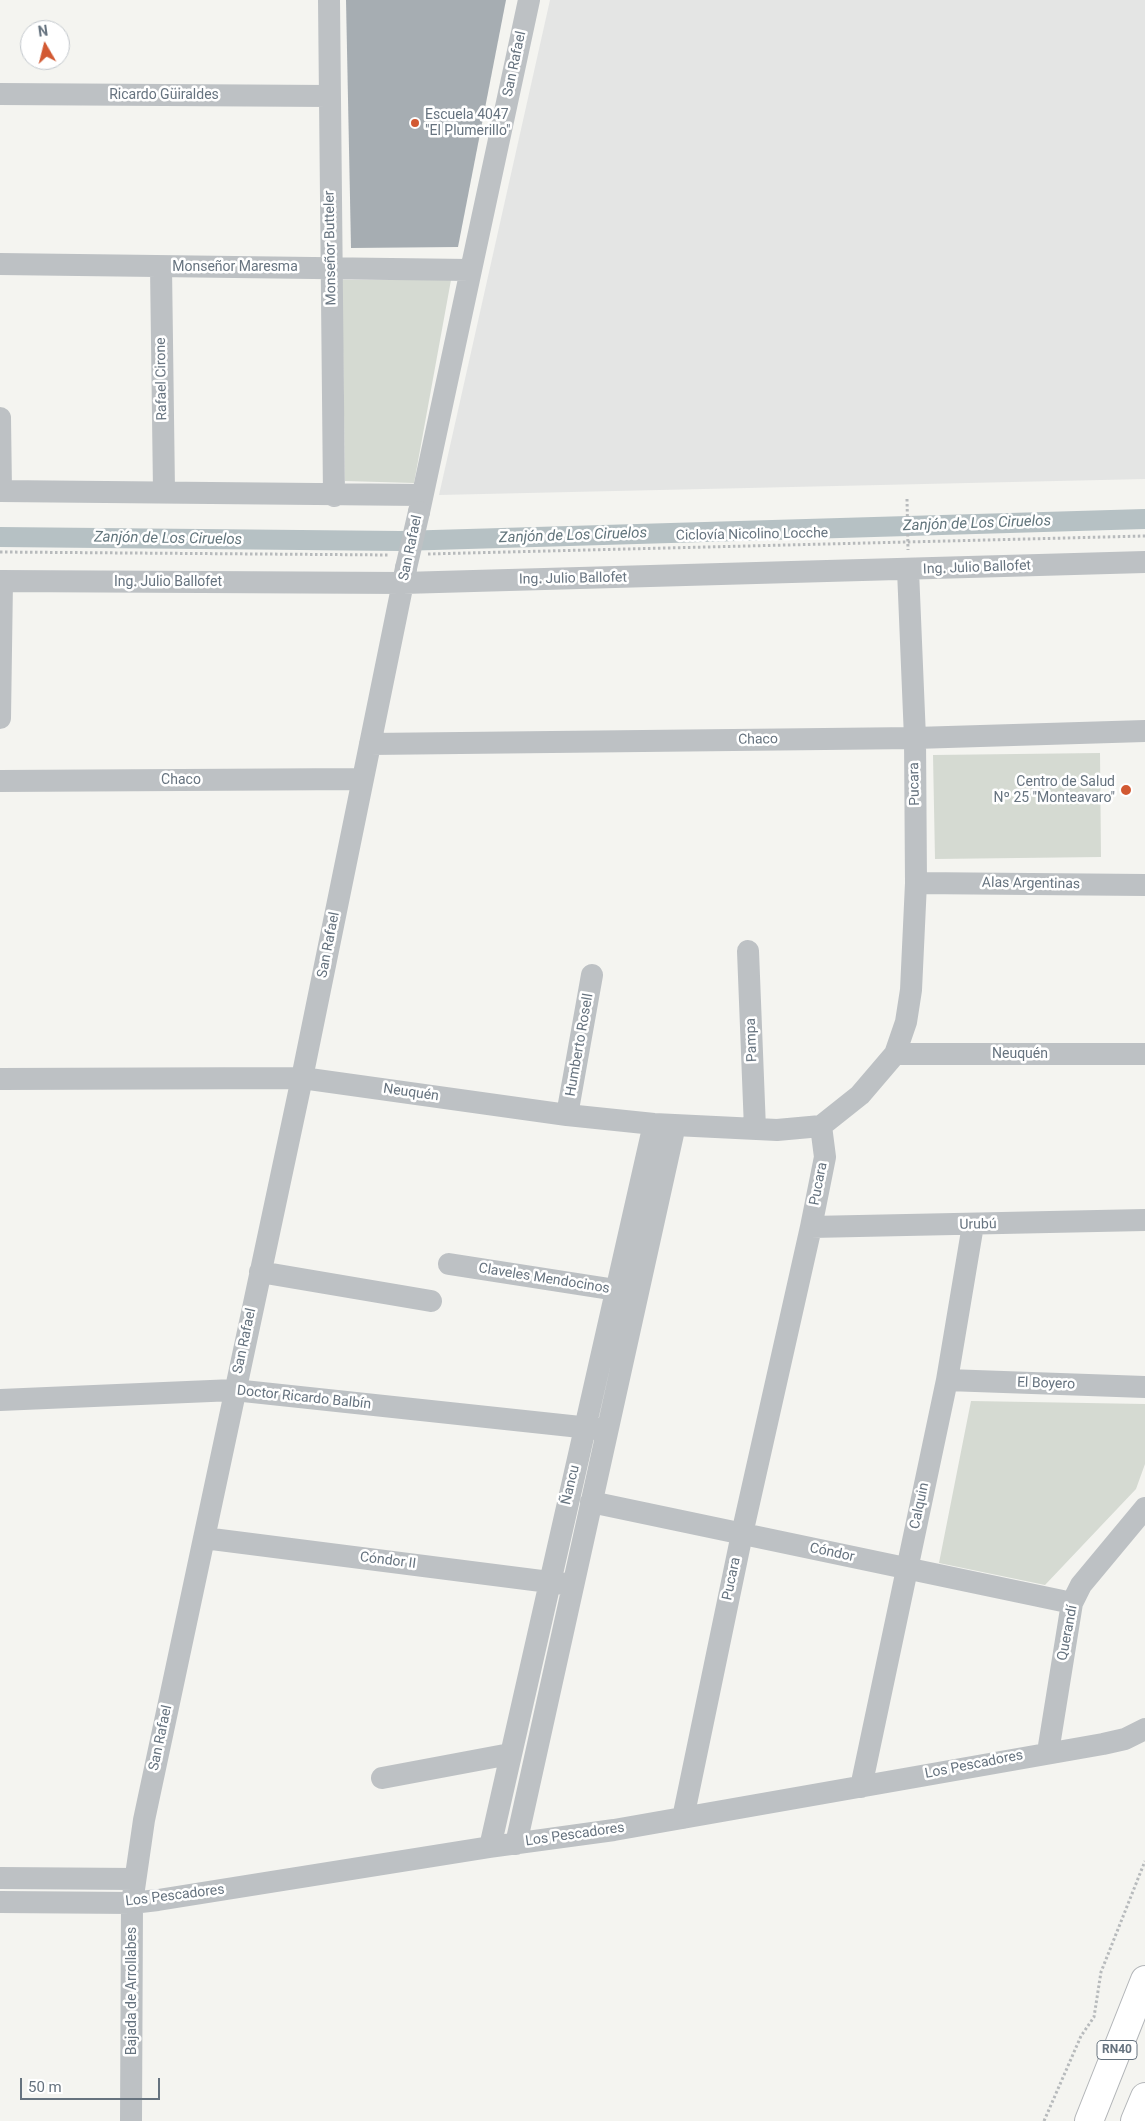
<!DOCTYPE html>
<html>
<head>
<meta charset="utf-8">
<style>
	body { margin:0 }
	#map { position:relative; width:1145px; height:2121px; overflow:hidden; background:#f4f4f0; font-family:Roboto,sans-serif }
	canvas { display:block }
	.north { position:absolute; left:20px; top:20px; width:50px; height:50px; box-sizing:border-box; background:#fff; border:1px solid #c2c7cc; border-radius:50%; rotate:352deg; font-size:14px; font-weight:700; line-height:20px; text-align:center; color:#66737f }
	.north::after { content:''; display:block; margin:auto; width:18px; height:22px; background:#d25932; clip-path:polygon(50% 0,100% 100%,50% 72%,0 100%) }
	.scale { position:absolute; left:20px; top:2078px; width:140px; height:22px; box-sizing:border-box; border:2px solid #66737f; border-top:0; padding-left:6px; font-size:15px; line-height:18px; white-space:nowrap; color:#66737f; -webkit-text-stroke:4px #fff; paint-order:stroke }
</style>
</head>
<body>
<div id="map">
<canvas width="1145" height="2121"></canvas>
<div class="north">N</div>
<div class="scale">50 m</div>
</div>
<script>
const g = document.querySelector('canvas').getContext('2d');
g.lineJoin = 'round';
function fillPath(path, color) { g.fillStyle = color; g.fill(path, 'evenodd'); }
const poly = rows => new Path2D(rows.map(r => 'M' + r).join(''));
function strokePath(path, color, width, dash) { g.strokeStyle = color; g.lineWidth = width; g.lineCap = dash ? 'butt' : 'round'; g.setLineDash(dash || []); g.stroke(path); }
function drawText(font, color, halo, rows, align = 'center') {
  g.font = font + ' Roboto,sans-serif'; g.lineWidth = 5; g.setLineDash([]); g.textBaseline = 'middle'; g.strokeStyle = halo; g.fillStyle = color; for (const [text, x, y, turn = 0] of rows) {
    g.save(); g.translate(x, y); g.rotate((+turn || 0) * Math.PI / 180); g.textAlign = isNaN(turn) ? turn : align; if (halo) g.strokeText(text, 0, 0); g.fillText(text, 0, 0); g.restore();
  }
}
const built = poly([
	[550,0,1145,0,1145,479,439,495]
]);
const green = poly([
	[342,280,451,280,414,483,345,481],
	[1100,753,1101,857,935,859,933,755],
	[971,1401,1145,1404,1145,1464,1136,1489,1045,1585,939,1563]
]);
const canal = poly([
	[0,537,400,541,1145,519]
]);
const building = poly([
	[346,0,506,0,458,247,351,248]
]);
const path = poly([
	[907,499,908,550],
	[0,552,389,555],
	[428,554,1145,536],
	[1044,2121,1081,2036,1094,2017,1101,1972,1145,1861]
]);
const minor = poly([
	[329,0,334,496],
	[0,94,329,96],
	[0,264,469,270],
	[161,267,164,491],
	[0,418,1,491],
	[0,491,422,495],
	[419,512,529,0],
	[0,581,403,583,1145,562],
	[0,718,2,581],
	[370,744,915,738,1145,731],
	[0,781,362,779],
	[916,883,1145,885],
	[748,951,755,1129],
	[895,1054,1145,1054],
	[0,1079,302,1078,567,1115,654,1124,777,1130,821,1126],
	[567,1115,592,975],
	[821,1126,860,1095,895,1054,906,1022,911,990,916,883,915,738,908,570],
	[811,1227,1145,1220],
	[449,1264,629,1292],
	[260,1272,431,1301],
	[947,1380,1145,1387],
	[0,1400,234,1390,599,1429],
	[591,1502,1072,1603],
	[204,1538,565,1584],
	[1048,1752,1072,1603,1081,1585,1145,1508],
	[382,1778,510,1754],
	[861,1787,947,1380,973,1225],
	[683,1818,742,1534,811,1227,825,1157,821,1126],
	[516,1844,675,1125],
	[490,1847,654,1124],
	[0,1878,135,1879],
	[0,1902,132,1903,158,1900,490,1847,614,1830,1103,1744,1125,1739,1145,1729],
	[131,2121,132,1903,144,1820,302,1078,406,568]
]);
const highway = poly([
	[1089,2121,1145,1980],
	[1135,2121,1145,2097]
]);
const minorBridge = poly([
	[406,568,419,512]
]);
const markers = [
	[415,123,5,"#d25932"],
	[1126,790,6,"#d25932"]
];
const shields = [
	[1117,2050,40]
];
const shieldNames = [
	["RN40",1117,2050]
];
const streetNames = [
	["San Rafael",515,64,-78],
	["Ricardo Güiraldes",164,95],
	["Monseñor Butteler",331,248,-91],
	["Monseñor Maresma",235,267],
	["Rafael Cirone",162,379,-91],
	["Ciclovía Nicolino Locche",752,535,-1],
	["San Rafael",411,548,-78],
	["Ing. Julio Ballofet",977,568,-2],
	["Ing. Julio Ballofet",573,579,-1],
	["Ing. Julio Ballofet",168,582],
	["Chaco",758,740,-1],
	["Chaco",181,780],
	["Pucara",915,784,-91],
	["Alas Argentinas",1031,884,1],
	["San Rafael",329,945,-79],
	["Pampa",752,1040,-92],
	["Humberto Rosell",580,1045,-80],
	["Neuquén",1020,1054],
	["Neuquén",411,1093,8],
	["Pucara",819,1184,-79],
	["Urubú",978,1225,-1],
	["Claveles Mendocinos",544,1279,9],
	["San Rafael",245,1341,-78],
	["El Boyero",1046,1384,2],
	["Doctor Ricardo Balbín",304,1398,6],
	["Ñancu",571,1485,-77],
	["Calquin",920,1506,-78],
	["Cóndor",832,1553,12],
	["Cóndor II",388,1561,7],
	["Pucara",732,1579,-78],
	["Querandí",1068,1633,-79],
	["San Rafael",161,1738,-78],
	["Los Pescadores",974,1765,-11],
	["Los Pescadores",575,1835,-8],
	["Los Pescadores",175,1896,-7],
	["Bajada de Arrollabes",132,1991,-90]
];
const poiNames = [
	["Escuela 4047",425,115],
	["\"El Plumerillo\"",425,131],
	["Centro de Salud",1115,782,"right"],
	["Nº 25 \"Monteavaro\"",1115,798,"right"]
];
const waterNames = [
	["Zanjón de Los Ciruelos",977,524,-2],
	["Zanjón de Los Ciruelos",573,536,-2],
	["Zanjón de Los Ciruelos",168,539,1]
];
fillPath(built, '#e4e5e4');
fillPath(green, '#d5dad2');
strokePath(canal, '#b6c1c4', 20);
fillPath(building, '#a6adb2');
strokePath(highway, '#b2b5b8', 30);
strokePath(path, '#b7babc', 3, [2.5, 2.5]);
strokePath(minor, '#bdc1c4', 22);
strokePath(highway, '#fff', 28);
strokePath(minorBridge, '#bdc1c4', 22);
for (const [x, y, r, color] of markers) { const dot = new Path2D(); dot.arc(x, y, r, 0, 2 * Math.PI); g.fillStyle = color; g.fill(dot); strokePath(dot, '#fff', 2); }
for (const [x, y, w] of shields) { const box = new Path2D(); box.roundRect(x - w / 2, y - 9.5, w, 19, 4); g.fillStyle = '#fff'; g.fill(box); strokePath(box, '#66737f', 1); }
drawText('bold 12px', '#66737f', null, shieldNames);
drawText('14px', '#66737f', '#fff', streetNames);
drawText('14px', '#66737f', '#fff', poiNames, 'left');
drawText('italic 15px', '#62757c', '#fff', waterNames);
</script>
</body>
</html>
